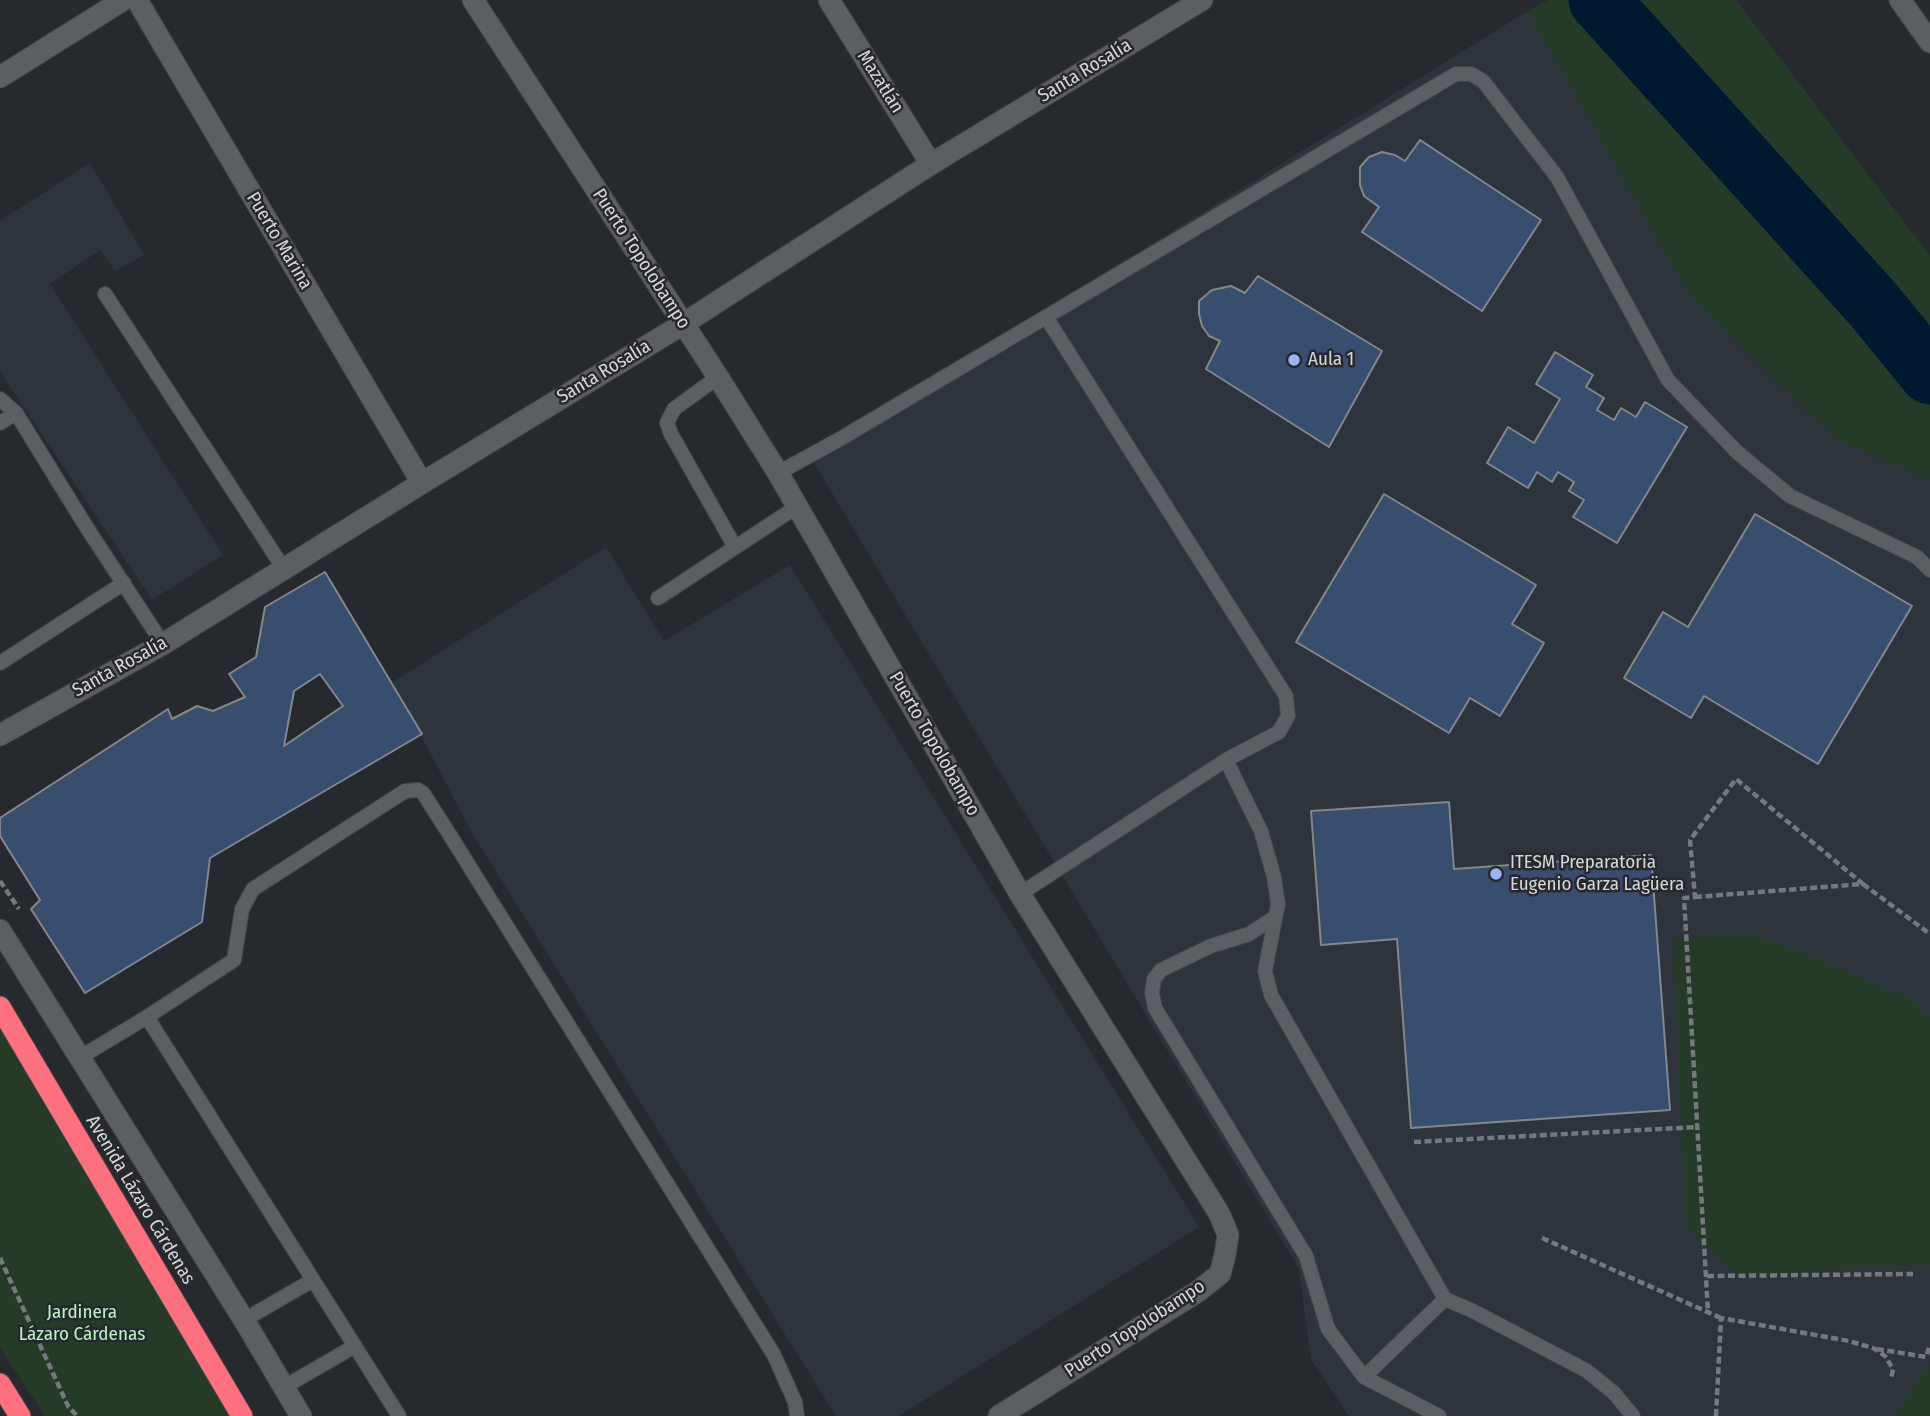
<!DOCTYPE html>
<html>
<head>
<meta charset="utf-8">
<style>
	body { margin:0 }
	canvas { display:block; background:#26292d }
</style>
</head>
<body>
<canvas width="1930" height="1416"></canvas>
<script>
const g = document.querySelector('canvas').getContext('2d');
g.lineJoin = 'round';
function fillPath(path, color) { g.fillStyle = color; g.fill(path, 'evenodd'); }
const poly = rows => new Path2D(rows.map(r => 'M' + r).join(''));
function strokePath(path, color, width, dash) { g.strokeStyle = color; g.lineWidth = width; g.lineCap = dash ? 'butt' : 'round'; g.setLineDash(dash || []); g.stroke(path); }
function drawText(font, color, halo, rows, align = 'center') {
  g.font = font + ' "Fira Sans Condensed",sans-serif'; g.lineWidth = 5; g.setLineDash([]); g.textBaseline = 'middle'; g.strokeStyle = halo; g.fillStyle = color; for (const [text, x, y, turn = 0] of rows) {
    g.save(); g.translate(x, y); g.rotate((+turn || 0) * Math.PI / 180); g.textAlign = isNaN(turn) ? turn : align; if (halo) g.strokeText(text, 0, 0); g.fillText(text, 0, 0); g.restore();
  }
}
const built = poly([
	[1528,11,1690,296,1840,441,1930,479,1930,1416,1349,1416,1311,1359,1299,1269,808,453,1087,284],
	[90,163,144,255,115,271,100,250,50,284,223,555,152,600,0,372,0,221],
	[606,547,664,641,790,565,1199,1227,899,1416,836,1416,472,833,393,682]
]);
const green = poly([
	[1548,0,1736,0,1930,256,1930,479,1840,441,1690,296,1528,11],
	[1748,933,1805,954,1914,1000,1930,1019,1930,1264,1739,1276,1686,1228,1672,938],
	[0,1015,229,1416,45,1416,0,1348],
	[1930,1361,1930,1416,1894,1416]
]);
const river = poly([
	[1599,0,1872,303,1930,374]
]);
const building = poly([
	[1420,140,1541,220,1482,311,1362,232,1379,207,1364,196,1360,185,1360,167,1369,157,1382,152,1395,155,1405,161,1420,140],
	[1258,276,1382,351,1329,447,1206,369,1220,341,1209,336,1202,326,1199,314,1199,301,1212,290,1231,286,1245,293,1258,276],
	[1555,352,1593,375,1586,387,1604,398,1597,410,1614,420,1621,408,1636,417,1645,402,1687,427,1617,543,1573,517,1584,500,1569,491,1574,482,1558,472,1552,482,1537,472,1528,488,1487,463,1508,427,1534,443,1560,399,1536,384,1555,352],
	[1384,494,1536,585,1512,624,1544,643,1500,716,1470,698,1449,733,1296,642,1384,494],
	[1755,514,1912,606,1818,764,1704,696,1691,718,1624,678,1663,612,1688,627,1755,514],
	[325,572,422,734,210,858,202,922,85,993,31,909,40,900,0,836,0,818,168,709,172,719,197,706,213,711,245,697,229,674,256,657,265,607,325,572],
	[320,674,343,706,284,746,294,691,320,674],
	[1449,802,1454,869,1651,855,1670,1110,1411,1128,1397,939,1321,945,1311,811,1449,802]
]);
const path = poly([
	[0,881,19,909],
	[1863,884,1930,934],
	[1695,897,1863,884,1736,779,1690,840,1695,897,1684,898,1708,1312],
	[1414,1142,1698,1127],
	[1542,1238,1721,1318],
	[0,1258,68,1406,77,1416],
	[1707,1276,1913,1274],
	[1877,1349,1926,1357,1930,1345],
	[1716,1416,1721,1318,1849,1341,1873,1348,1885,1356,1893,1369,1891,1379]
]);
const lane = poly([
	[105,294,284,569],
	[718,377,674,409,667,423,671,434,735,547],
	[0,399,16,413,87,528,163,644],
	[0,423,16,413],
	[778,473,840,439,1456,74,1471,74,1483,81,1557,177,1668,380,1737,452,1790,496,1917,557,1930,570],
	[658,598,798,506],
	[0,663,124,583],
	[1226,760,1261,831,1274,877,1278,904,1265,971,1271,995,1445,1299],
	[1020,894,1226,760,1279,732,1288,716,1286,696,1046,317],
	[1275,917,1249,934,1211,946,1161,970,1154,979,1152,993,1155,1008,1306,1256,1328,1329,1364,1377,1439,1416],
	[147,1017,399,1416],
	[79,1058,147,1017,234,960,242,909,253,889,405,791,418,790,423,793,448,832,774,1355,795,1402,797,1416],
	[244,1320,313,1280],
	[1364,1377,1445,1299,1473,1311,1587,1371,1614,1393,1633,1416],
	[284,1387,355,1346]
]);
const street = poly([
	[137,0,422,483],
	[473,0,718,377,778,473,1020,894,1220,1215,1228,1235,1225,1255,1220,1274,1197,1292,999,1416],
	[829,0,931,164],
	[1900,0,1930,42],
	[0,77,123,0],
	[0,735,163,644,422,483,683,324,931,164,1202,0]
]);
const secondary = poly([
	[0,930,244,1320,301,1416]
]);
const highway = poly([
	[0,1007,242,1416],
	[0,1384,20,1416]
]);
const markers = [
	[1294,360,7,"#9db4fd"],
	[1496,874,7,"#9db4fd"]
];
const streetNames = [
	["Santa Rosalía",1085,71,-31],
	["Mazatlán",880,82,58],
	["Puerto Marina",279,241,59],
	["Puerto Topolobampo",641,259,57],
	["Santa Rosalía",604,372,-31],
	["Santa Rosalía",120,667,-29],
	["Puerto Topolobampo",934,744,60],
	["Avenida Lázaro Cárdenas",140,1200,59],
	["Puerto Topolobampo",1135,1329,-33]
];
const poiNames = [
	["Aula 1",1308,360],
	["ITESM Preparatoria",1510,863],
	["Eugenio Garza Lagüera",1510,885]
];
const parkNames = [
	["Jardinera",82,1313],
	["Lázaro Cárdenas",82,1335]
];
fillPath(built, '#2d343c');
fillPath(green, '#263a28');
strokePath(river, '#001830', 61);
fillPath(building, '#384e6e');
strokePath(building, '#83878b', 2);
strokePath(lane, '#424548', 16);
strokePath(street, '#424548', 23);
strokePath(secondary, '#424548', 23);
strokePath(highway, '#424548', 23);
strokePath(path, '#76797c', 4.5, [7, 3.5]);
strokePath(lane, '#5b5e62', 14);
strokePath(street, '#5b5e62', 21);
strokePath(secondary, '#5b5e62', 21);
strokePath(highway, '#ff707e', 21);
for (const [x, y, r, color] of markers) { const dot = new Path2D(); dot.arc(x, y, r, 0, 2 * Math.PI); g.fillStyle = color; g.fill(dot); strokePath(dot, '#26292d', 2.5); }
drawText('19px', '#d4d6d8', '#26292d', streetNames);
drawText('19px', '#d4d6d8', '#26292d', poiNames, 'left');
drawText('19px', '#baf3bf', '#26292d', parkNames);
</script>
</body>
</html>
